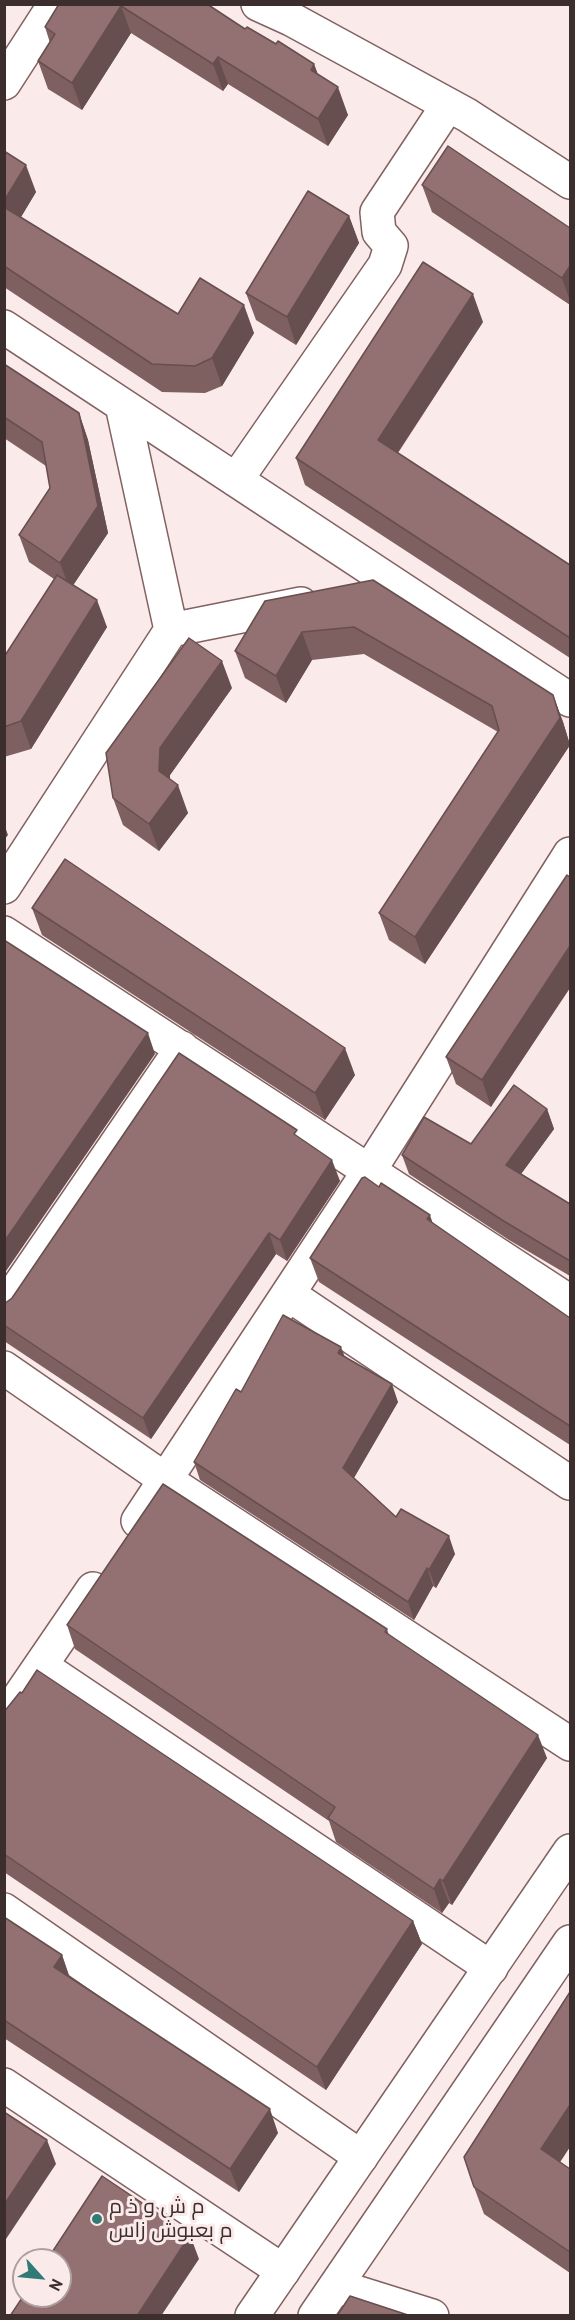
<!DOCTYPE html>
<html>
<head>
<meta charset="utf-8">
<style>
	body { margin:0 }
	#map { position:relative; width:575px; height:2320px; overflow:hidden; background:#faeaea; font-family:"PT Sans",sans-serif }
	canvas { display:block }
	.frame { position:absolute; inset:0; border:6px solid #3d2e2e; pointer-events:none }
	.north { position:absolute; left:12px; top:2248px; width:60px; height:60px; box-sizing:border-box; background:#faeaea; border:2px solid #ae9f9f; border-radius:50%; rotate:117deg; font-size:16px; font-weight:700; line-height:24px; text-align:center; color:#3d2e2e }
	.north::after { content:''; display:block; margin:auto; width:21px; height:27px; background:#327a76; clip-path:polygon(50% 0,100% 100%,50% 72%,0 100%) }
</style>
</head>
<body>
<div id="map">
<canvas width="575" height="2320"></canvas>
<div class="frame"></div>
<div class="north">N</div>
</div>
<script>
const g = document.querySelector('canvas').getContext('2d');
g.lineJoin = 'round';
const poly = rows => new Path2D(rows.map(r => 'M' + r).join(''));
function strokePath(path, color, width, dash) { g.strokeStyle = color; g.lineWidth = width; g.lineCap = dash ? 'butt' : 'round'; g.setLineDash(dash || []); g.stroke(path); }
function fillPath(path, color) { g.fillStyle = color; g.fill(path, 'evenodd'); }
function drawText(font, color, halo, rows, align = 'center') {
  g.font = font + ' "PT Sans",Cairo,sans-serif'; g.lineWidth = 6; g.setLineDash([]); g.textBaseline = 'middle'; g.strokeStyle = halo; g.fillStyle = color; for (const [text, x, y, turn = 0] of rows) {
    g.save(); g.translate(x, y); g.rotate((+turn || 0) * Math.PI / 180); g.textAlign = isNaN(turn) ? turn : align; if (halo) g.strokeText(text, 0, 0); g.fillText(text, 0, 0); g.restore();
  }
}
const minor = poly([
	[258,4,291,19,467,115,570,182],
	[4,83,55,4],
	[4,327,570,700],
	[122,405,171,630,301,604],
	[236,480,385,265,391,246,379,232,377,212,448,105],
	[4,887,171,630],
	[4,933,570,1302],
	[288,1294,570,1483],
	[4,1308,182,1048],
	[4,1368,166,1480,570,1744],
	[138,1521,369,1171,570,854],
	[41,1666,491,1968],
	[4,1719,93,1589],
	[4,1910,361,2157],
	[4,2085,283,2271],
	[336,2286,432,2316]
]);
const major = poly([
	[252,2316,570,1851],
	[315,2316,570,1942]
]);
const wall = poly([
	[59,4,207,4,245,29,314,64,318,75,348,115,328,146,228,84,223,91,131,33,82,110,48,89,38,61,50,43,45,27],
	[4,151,36,192,21,217,178,314,254,333,222,386,205,393,162,392,4,287],
	[422,185,570,228,570,305,432,212],
	[349,216,359,243,296,345,256,320,246,293],
	[483,322,398,453,570,565,570,658,305,485,296,458],
	[4,364,79,413,88,440,108,533,73,585,107,627,31,749,4,757,4,657,54,579,29,562,19,535,50,488,46,466,4,438],
	[373,580,553,695,563,722,570,745,425,964,389,940,379,913,498,732,364,654,312,660,286,703,245,678,235,651],
	[232,688,170,775,170,779,188,813,159,851,123,825,113,798],
	[567,875,491,1107,456,1084,446,1057],
	[32,908,355,1075,325,1120,42,935],
	[547,1109,554,1129,521,1174,570,1204,570,1276,509,1240,409,1174,402,1155,471,1144],
	[300,1138,340,1181,287,1261,276,1254,151,1439,4,1341,4,1304],
	[433,1224,570,1318,570,1445,319,1282,310,1258],
	[345,1356,398,1402,354,1478,396,1517,455,1554,436,1588,433,1586,414,1620,200,1480,194,1462,241,1392],
	[67,1625,387,1629,389,1635,547,1758,452,1905,449,1903,442,1913,336,1842,329,1821,75,1649],
	[4,1712,413,1921,422,1944,326,2090,4,1872],
	[4,1917,62,1955,70,1978,278,2133,239,2192,4,2038],
	[560,2162,570,2169,570,2273,484,2214,474,2187]
]);
const shadedWall = poly([
	[121,6,131,33,82,110,72,83],
	[218,57,228,84,223,91,213,64],
	[314,64,324,91,311,70],
	[338,87,348,115,328,146,318,119],
	[26,165,36,192,12,232,4,213,4,201],
	[349,216,359,243,296,345,287,317],
	[570,266,570,301,562,278],
	[473,294,483,322,388,467,378,440],
	[244,305,254,333,222,386,212,358],
	[79,413,88,440,108,533,70,590,60,563],
	[97,600,107,627,31,749,21,721],
	[302,632,312,660,286,703,276,676],
	[222,661,232,688,170,775,169,797,178,785,188,813,159,851,149,824,159,771,160,748],
	[553,695,563,722,570,745,425,964,415,937],
	[4,824,8,835,4,840],
	[570,946,570,988,491,1107,482,1080],
	[148,1033,155,1054,4,1274,4,1242],
	[345,1048,355,1075,325,1120,315,1093],
	[547,1109,554,1129,513,1185,506,1165],
	[332,1160,340,1181,287,1261,280,1240],
	[430,1215,438,1239,427,1219],
	[269,1233,276,1254,151,1439,143,1418],
	[341,1347,348,1365,338,1353],
	[392,1384,398,1402,349,1486,343,1468],
	[449,1536,455,1554,436,1588,429,1570],
	[427,1568,433,1586,414,1620,408,1602],
	[538,1735,547,1758,452,1905,443,1881],
	[440,1879,449,1903,442,1913,434,1889],
	[413,1921,422,1944,326,2090,317,2067],
	[62,1955,70,1979,54,1967],
	[570,2105,570,2147,551,2176,541,2149],
	[270,2109,278,2133,239,2192,230,2169],
	[47,2140,56,2164,4,2242,4,2205],
	[190,2235,199,2259,161,2316,137,2316]
]);
const building = poly([
	[59,4,207,4,245,29,247,27,276,44,278,41,314,64,311,70,338,87,318,119,218,57,213,64,121,6,72,83,38,61,55,34,45,27,59,4],
	[448,146,570,228,570,266,562,278,422,185,448,146],
	[4,151,26,165,4,201,4,151],
	[308,191,349,216,287,317,246,293,308,191],
	[4,207,178,314,200,278,244,305,212,358,195,366,152,364,4,266,4,207],
	[423,262,473,294,378,440,570,565,570,638,296,458,423,262],
	[4,364,79,413,98,506,60,563,19,535,50,488,42,442,4,417,4,364],
	[57,575,97,600,21,721,4,727,4,657,57,575],
	[373,580,553,695,560,718,415,937,379,913,499,730,492,706,354,627,302,632,276,676,235,651,265,601,373,580],
	[189,638,222,661,160,748,159,771,178,785,149,824,113,798,106,753,189,638],
	[65,859,345,1048,315,1093,32,908,65,859],
	[567,875,570,877,570,946,482,1080,446,1057,567,875],
	[4,940,148,1033,4,1242,4,940],
	[179,1053,297,1130,294,1134,332,1160,280,1240,269,1233,143,1418,4,1325,4,1304,12,1298,179,1053],
	[514,1085,547,1109,506,1165,570,1204,570,1261,502,1220,402,1155,424,1117,471,1144,514,1085],
	[365,1177,379,1187,381,1183,430,1215,427,1219,570,1318,570,1426,310,1258,362,1178,365,1177],
	[283,1315,341,1347,338,1353,392,1384,343,1468,396,1517,401,1509,449,1536,429,1570,427,1568,408,1602,194,1462,236,1389,241,1392,283,1315],
	[163,1484,387,1629,385,1632,538,1735,443,1881,440,1879,434,1889,328,1818,335,1807,67,1625,163,1484],
	[37,1670,413,1921,317,2067,4,1854,4,1712,20,1692,22,1693,37,1670],
	[4,1917,62,1955,54,1967,270,2109,230,2169,4,2020,4,1917],
	[570,1992,570,2105,541,2149,570,2169,570,2252,474,2187,464,2157,570,1992],
	[4,2112,47,2140,4,2205,4,2112],
	[102,2176,190,2235,137,2316,10,2316,24,2295,24,2296,60,2296,60,2260,47,2260,102,2176],
	[350,2296,411,2316,337,2316,350,2296]
]);
const markers = [
	[97,2219,6,"#327a76"]
];
const poiNames = [
	["م ش و ذ م",109,2207],
	["م بعبوش زاس",109,2231]
];
strokePath(minor, '#826161', 36);
strokePath(major, '#826161', 36);
strokePath(minor, '#fff', 33);
strokePath(major, '#fff', 33);
fillPath(wall, '#7e6061');
fillPath(shadedWall, '#674e4f');
fillPath(building, '#937071');
strokePath(building, '#674e4f', 1.5);
for (const [x, y, r, color] of markers) { const dot = new Path2D(); dot.arc(x, y, r, 0, 2 * Math.PI); g.fillStyle = color; g.fill(dot); strokePath(dot, '#faeaea', 2); }
drawText('21px', '#3d2e2e', '#faeaea', poiNames, 'left');
</script>
</body>
</html>
